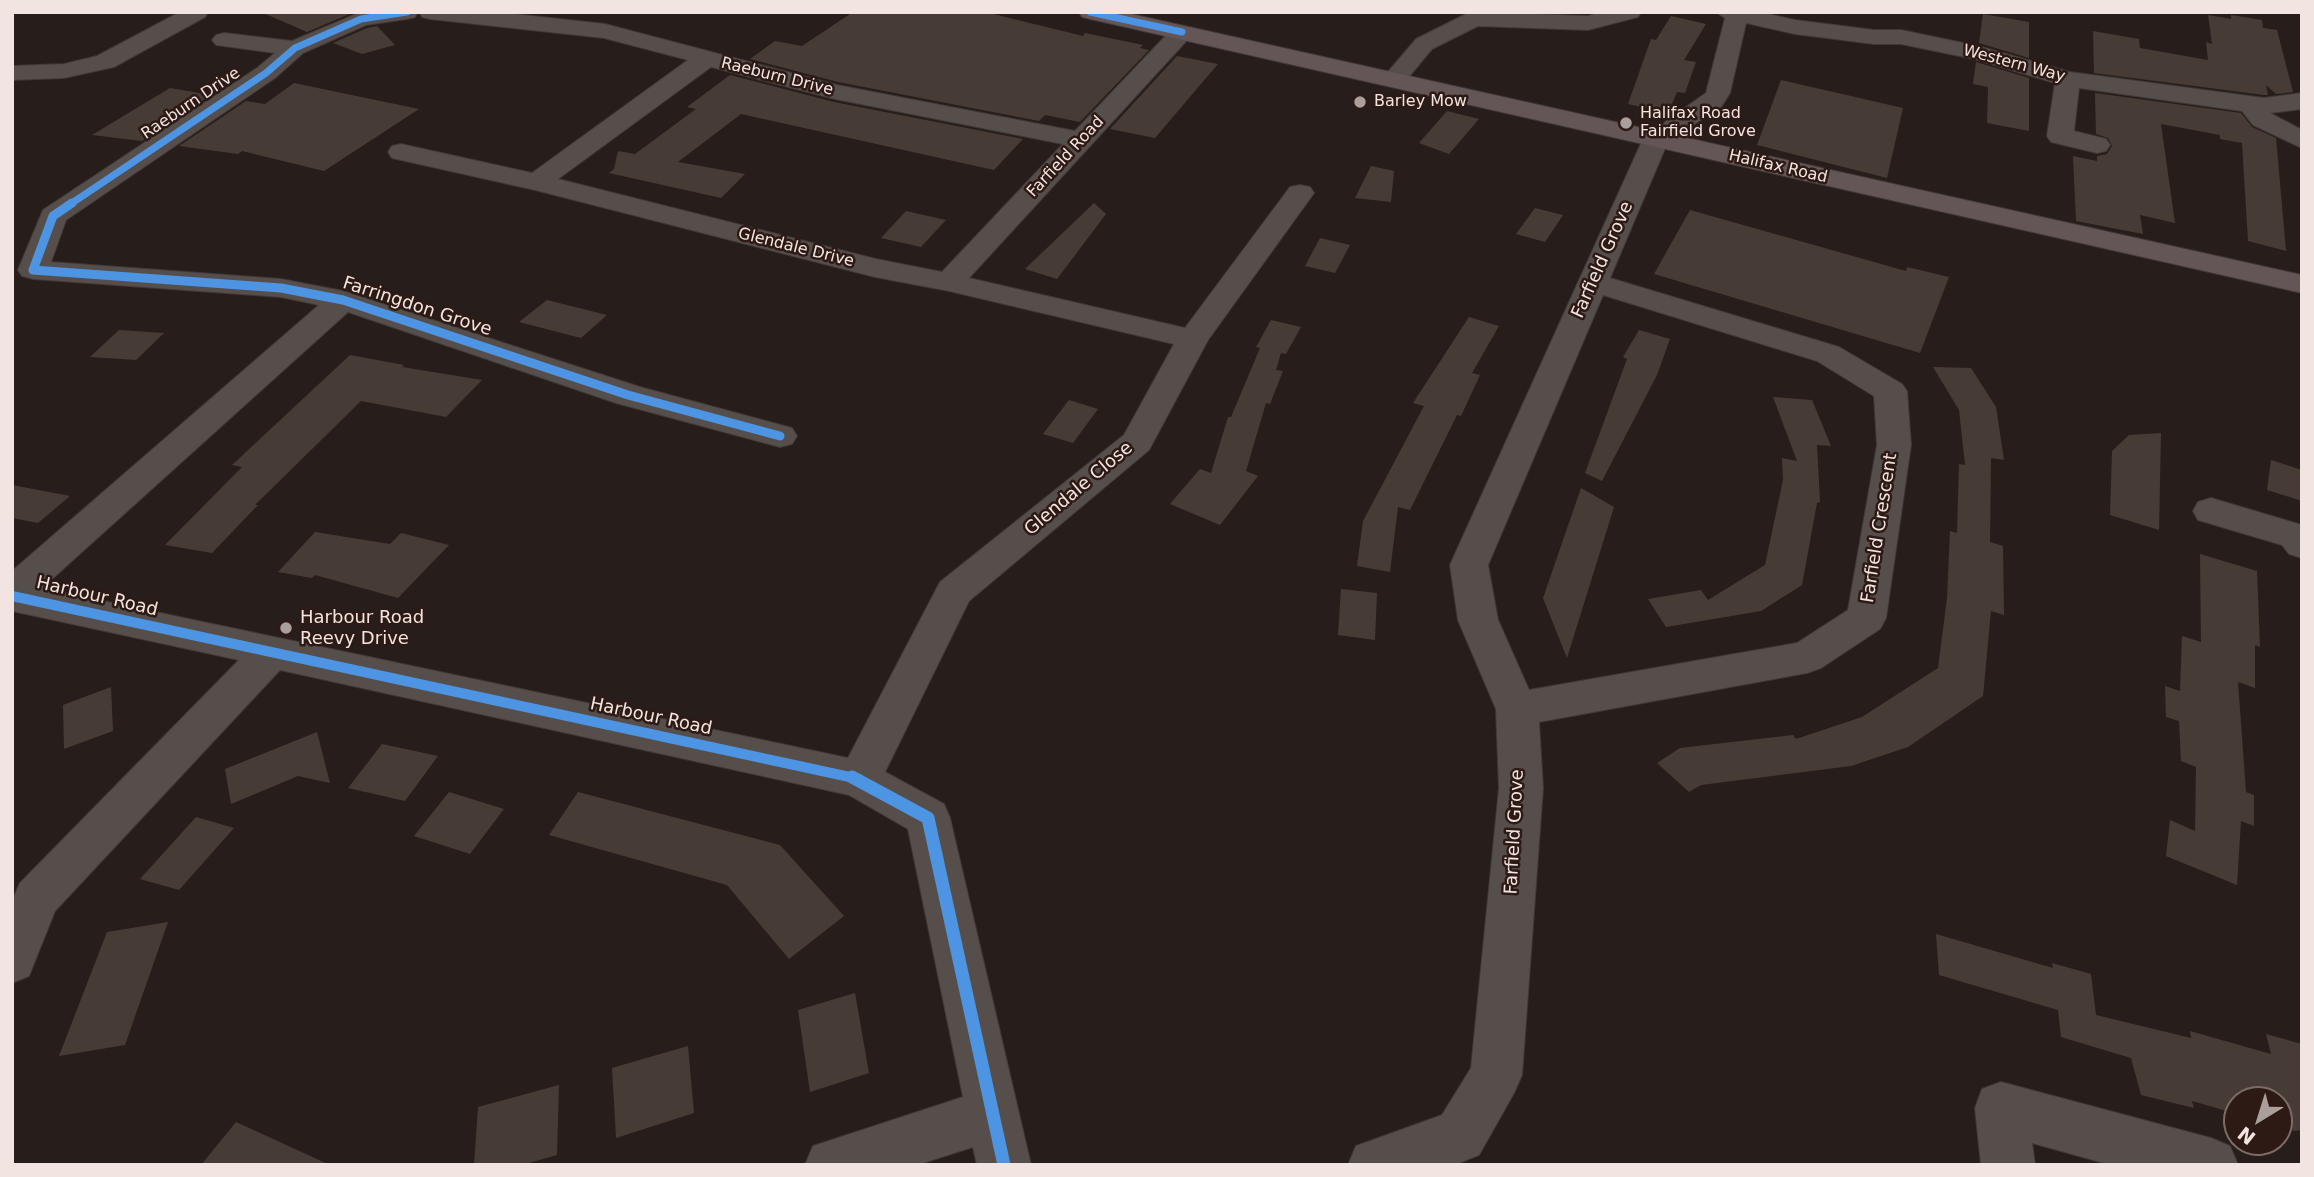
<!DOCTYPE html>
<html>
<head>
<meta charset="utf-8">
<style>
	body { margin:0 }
	#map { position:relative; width:2314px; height:1177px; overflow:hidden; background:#271e1b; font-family:"DejaVu Sans",sans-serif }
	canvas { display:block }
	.frame { position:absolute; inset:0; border:14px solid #f2e4e1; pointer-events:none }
	.north { position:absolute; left:2223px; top:1086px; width:70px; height:70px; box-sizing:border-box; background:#2d1a15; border:2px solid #7c6b67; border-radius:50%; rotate:218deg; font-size:19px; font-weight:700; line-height:28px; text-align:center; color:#f2e4e1 }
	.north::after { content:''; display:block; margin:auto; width:24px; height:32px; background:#ab9f9c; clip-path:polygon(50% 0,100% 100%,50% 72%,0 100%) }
</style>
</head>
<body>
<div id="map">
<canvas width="2314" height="1177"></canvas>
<div class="frame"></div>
<div class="north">N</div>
</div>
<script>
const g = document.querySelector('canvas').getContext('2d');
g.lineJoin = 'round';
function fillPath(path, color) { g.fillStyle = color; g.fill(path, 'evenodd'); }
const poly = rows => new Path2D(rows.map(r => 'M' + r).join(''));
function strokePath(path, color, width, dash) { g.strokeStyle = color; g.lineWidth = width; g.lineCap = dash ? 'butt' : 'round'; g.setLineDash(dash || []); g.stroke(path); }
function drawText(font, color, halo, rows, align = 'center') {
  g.font = font + ' "DejaVu Sans",sans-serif'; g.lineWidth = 5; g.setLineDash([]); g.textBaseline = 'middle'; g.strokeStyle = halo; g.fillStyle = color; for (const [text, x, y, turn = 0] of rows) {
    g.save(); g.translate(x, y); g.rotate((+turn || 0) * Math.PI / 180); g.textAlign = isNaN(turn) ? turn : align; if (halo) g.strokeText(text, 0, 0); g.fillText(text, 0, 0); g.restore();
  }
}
const building = poly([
	[261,12,354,12,307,32],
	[853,12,985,12,1083,36,1085,33,1143,45,1140,48,1149,50,1080,122,1045,115,1039,121,838,82,750,59,775,41,802,46],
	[1983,14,2029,22,2029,58,1979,43],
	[2208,15,2231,19,2231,15,2262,20,2263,28,2277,30,2293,92,2276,94,2266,85,2268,95,2264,95,2094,73,2093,31,2139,39,2140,48,2208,60,2206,42,2212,44],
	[1671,16,1706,24,1684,60,1696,62,1685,93,1677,92,1671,106,1662,104,1659,111,1628,104,1651,39,1656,40],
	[377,26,395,45,362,54,333,43,367,28],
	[1177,56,1218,64,1155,138,1110,129],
	[1976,62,2029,78,2029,131,1987,123,1988,87,1973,84],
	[730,75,834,102,1023,139,994,170,741,114,678,162,745,174,721,198,609,173,614,169,618,151,635,154,696,109,687,107],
	[1781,80,1903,108,1887,178,1757,145],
	[294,83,419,109,324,171,242,151,238,154,179,146,246,101,265,104],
	[170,88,211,95,142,141,92,135],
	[2095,93,2241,113,2252,127,2276,138,2286,251,2248,241,2242,143,2220,139,2220,135,2161,124,2175,223,2140,215,2143,234,2076,221,2073,156,2097,161,2097,156,2107,154,2112,146,2108,138,2096,134],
	[1447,111,1479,119,1449,154,1419,143],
	[1371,166,1394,171,1391,202,1355,198],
	[1094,203,1106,214,1057,279,1025,269],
	[1535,208,1563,215,1545,242,1516,234],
	[1690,210,1906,271,1907,267,1949,277,1920,353,1654,274],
	[906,211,946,220,921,247,881,238],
	[1320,238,1350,245,1335,273,1305,266],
	[547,300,607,315,581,338,519,322],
	[1469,317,1499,326,1472,373,1480,375,1461,416,1457,415,1410,510,1398,507,1390,572,1357,566,1363,521,1424,406,1413,403],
	[1271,320,1301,327,1286,354,1281,353,1276,370,1283,371,1270,404,1266,403,1246,471,1258,476,1220,525,1170,504,1200,469,1211,473,1228,417,1231,417,1260,348,1256,347],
	[119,330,164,333,136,360,90,357],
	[1639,330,1670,339,1657,375,1602,481,1585,473,1627,359,1623,357],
	[350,355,404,365,402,367,482,380,446,417,361,401,255,505,258,505,212,553,165,545,242,467,232,465],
	[1933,367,1971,368,1996,407,2004,460,1991,458,1990,542,2003,546,2004,615,1991,611,1983,696,1908,747,1851,766,1701,785,1689,792,1657,763,1680,748,1793,735,1796,739,1862,717,1938,668,1947,598,1950,531,1957,533,1959,464,1965,465,1959,410],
	[1773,397,1812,400,1831,446,1817,445,1820,502,1817,503,1802,585,1761,611,1666,627,1648,599,1701,590,1708,600,1765,565,1783,480,1782,458,1797,461],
	[1069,400,1098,409,1073,443,1043,434],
	[2161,433,2159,530,2110,515,2112,451,2129,435],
	[2271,460,2302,470,2302,501,2267,490],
	[12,485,70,496,38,523,12,518],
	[1581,488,1614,507,1567,658,1543,598],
	[315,532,390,544,401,533,449,545,398,598,315,575,312,578,278,572],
	[2200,554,2257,571,2260,647,2255,645,2255,688,2238,682,2246,792,2254,795,2254,826,2241,821,2237,885,2166,856,2170,820,2195,831,2196,767,2181,761,2179,721,2166,717,2165,686,2180,691,2182,636,2201,642],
	[1341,589,1377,593,1375,640,1338,635],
	[111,687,113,731,64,749,63,705],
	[317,732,330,783,298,776,231,804,225,769],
	[382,744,438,756,405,801,348,788],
	[449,792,504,809,470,854,414,836],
	[578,792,780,845,844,916,789,959,727,885,549,835],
	[196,817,234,828,179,890,140,879],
	[168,922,125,1045,59,1056,107,932],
	[1936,934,2053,968,2052,963,2091,974,2096,1015,2191,1038,2190,1031,2271,1054,2266,1034,2302,1044,2302,1130,2293,1131,2286,1108,2279,1105,2279,1100,2259,1100,2237,1094,2237,1114,2192,1101,2194,1108,2141,1095,2131,1058,2061,1037,2058,1010,1939,975],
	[855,993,869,1073,810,1092,798,1010],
	[688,1046,694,1113,616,1138,612,1068],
	[559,1085,557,1155,522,1165,474,1165,478,1107],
	[236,1122,330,1165,201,1165]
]);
const minor = poly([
	[180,12,208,12,205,17,114,67,64,78,12,80,12,66,64,64,97,56,180,12],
	[361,12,418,12,415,17,407,19,366,25,303,53,275,78,66,220,51,262,281,279,343,291,640,387,792,428,797,436,792,444,780,447,616,403,348,312,42,588,848,758,940,582,1124,435,1174,344,949,291,875,277,535,190,392,158,388,152,392,146,401,144,532,173,688,60,604,38,430,19,422,17,419,12,496,12,605,24,837,85,1075,131,1174,27,1190,27,1194,32,1190,37,969,278,1185,328,1290,187,1300,185,1310,187,1314,193,1208,340,1149,450,969,601,885,772,944,804,950,818,1031,1165,977,1165,973,1147,917,1165,805,1165,813,1146,963,1097,908,829,849,795,280,670,55,911,29,976,12,983,12,901,20,883,239,660,12,611,12,571,319,305,281,297,33,279,22,276,18,270,43,210,257,68,275,53,216,45,212,40,216,35,224,33,292,41,361,12],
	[711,67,835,99,1063,144,942,272,876,259,558,179,711,67],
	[1477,12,1588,16,1602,12,1641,12,1638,17,1588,30,1478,26,1432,49,1403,84,1394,86,1385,84,1382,79,1416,39,1466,14,1477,12],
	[1716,12,1759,12,1795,20,1874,30,1901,30,1978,46,2070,72,2264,98,2302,93,2302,109,2270,113,2302,130,2302,148,2253,125,2242,111,2079,88,2074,131,2106,139,2110,145,2106,151,2097,153,2051,142,2047,136,2055,83,1974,59,1901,44,1874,44,1795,34,1746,23,1730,93,1721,107,1684,131,1675,134,1666,131,1662,126,1666,121,1706,93,1725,18,1716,12],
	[1656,131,1665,133,1669,139,1610,278,1839,347,1902,384,1907,391,1911,445,1886,618,1880,629,1821,668,1807,673,1539,722,1543,788,1522,1075,1514,1093,1479,1155,1454,1165,1348,1165,1356,1146,1442,1115,1471,1068,1499,788,1496,709,1458,620,1450,565,1643,139,1647,133,1656,131],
	[1603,295,1817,361,1874,396,1877,445,1848,610,1797,643,1529,690,1498,620,1488,565,1603,295],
	[2211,498,2302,525,2302,558,2289,554,2282,545,2198,520,2193,511,2198,502,2211,498],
	[2001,1082,2211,1138,2230,1146,2238,1165,2111,1165,2032,1143,2035,1165,1981,1165,1975,1108,1982,1089,2001,1082]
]);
const trunk = poly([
	[1079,12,1122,12,2302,275,2302,293,1090,19,1082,17,1079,12]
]);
const cyclewayFar3 = poly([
	[1090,12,1182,32],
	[69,205,266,73,295,48,361,19,407,12]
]);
const cyclewayFar2 = poly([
	[72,203,53,216,33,270,281,288,343,300,628,395,780,436]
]);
const cyclewayFar1 = poly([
	[12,596,859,779]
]);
const cycleway = poly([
	[852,777,928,818,1004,1165]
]);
const markers = [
	[1360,102,7,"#ab9f9c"],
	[1626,123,7,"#ab9f9c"],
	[286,628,7,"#ab9f9c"]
];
const farStreetnames = [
	["Western Way",2014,64,15],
	["Raeburn Drive",777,77,14],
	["Raeburn Drive",191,104,-34],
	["Farfield Road",1066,157,-47],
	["Halifax Road",1778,167,13],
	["Glendale Drive",796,248,14]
];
const farPoinames = [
	["Barley Mow",1374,102],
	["Halifax Road",1640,114],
	["Fairfield Grove",1640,132]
];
const streetNames = [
	["Farfield Grove",1603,260,-66],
	["Farringdon Grove",417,307,18],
	["Glendale Close",1079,489,-40],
	["Farfield Crescent",1880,528,-81],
	["Harbour Road",97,597,13],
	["Harbour Road",651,717,12],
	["Farfield Grove",1515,832,-87]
];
const poiNames = [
	["Harbour Road",300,618],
	["Reevy Drive",300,639]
];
fillPath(building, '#473c35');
strokePath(minor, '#403836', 2);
strokePath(trunk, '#403836', 2);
fillPath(minor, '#564e4b');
fillPath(trunk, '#645656');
strokePath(cyclewayFar3, '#4d94e3', 7);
strokePath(cyclewayFar2, '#4d94e3', 9);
strokePath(cyclewayFar1, '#4d94e3', 10);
strokePath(cycleway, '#4d94e3', 13);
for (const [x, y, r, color] of markers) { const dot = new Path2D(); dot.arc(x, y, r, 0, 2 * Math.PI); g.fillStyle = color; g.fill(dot); strokePath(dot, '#2d1a15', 2.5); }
drawText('16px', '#f2e4e1', '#2d1a15', farStreetnames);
drawText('16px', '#f2e4e1', '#2d1a15', farPoinames, 'left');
drawText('18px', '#f2e4e1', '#2d1a15', streetNames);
drawText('18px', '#f2e4e1', '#2d1a15', poiNames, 'left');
</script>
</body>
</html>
